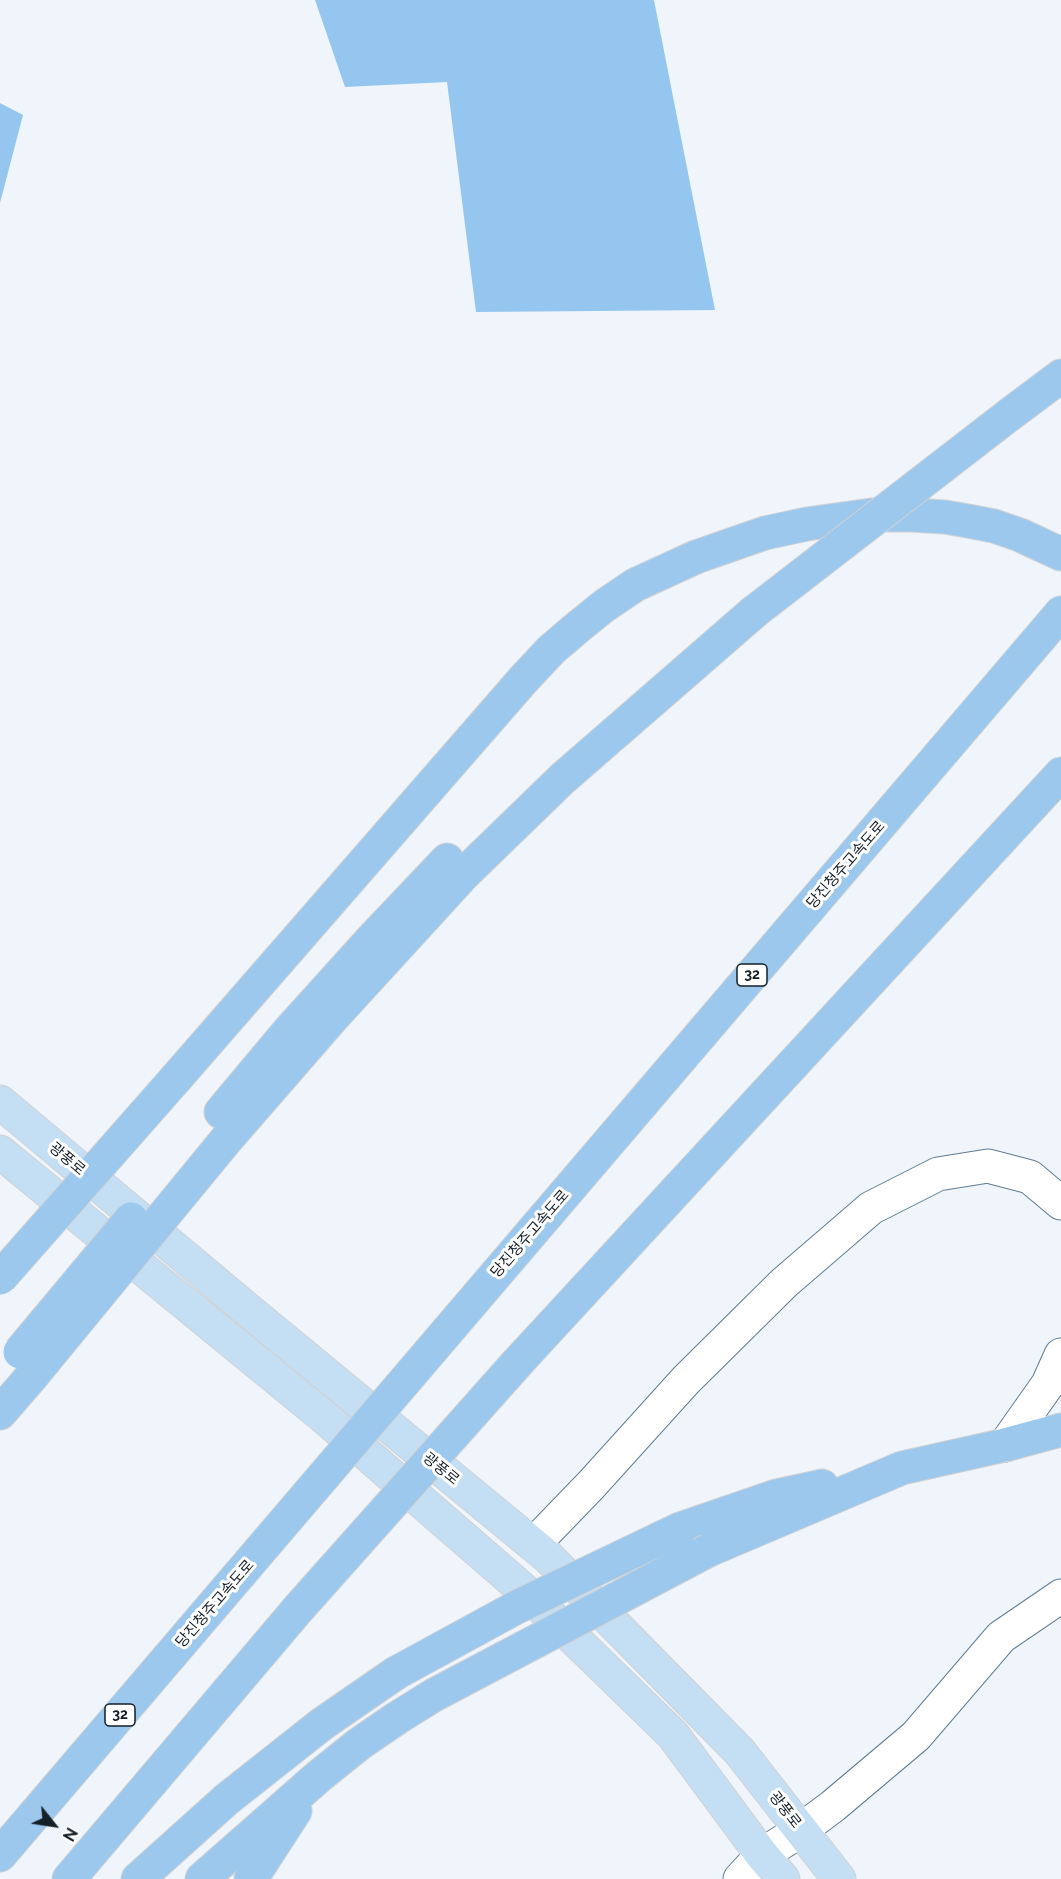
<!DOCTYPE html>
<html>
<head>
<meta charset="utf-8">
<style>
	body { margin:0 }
	#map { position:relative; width:1061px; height:1879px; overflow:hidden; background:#eff5fa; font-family:Raleway,sans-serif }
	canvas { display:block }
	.north { position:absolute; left:24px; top:1795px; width:60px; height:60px; -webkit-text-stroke:4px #fff; paint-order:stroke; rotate:120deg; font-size:16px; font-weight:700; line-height:24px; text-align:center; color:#141f28 }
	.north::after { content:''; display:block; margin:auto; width:21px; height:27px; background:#141f28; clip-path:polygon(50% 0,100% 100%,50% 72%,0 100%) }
</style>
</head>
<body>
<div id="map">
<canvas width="1061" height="1879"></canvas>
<div class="north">N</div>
</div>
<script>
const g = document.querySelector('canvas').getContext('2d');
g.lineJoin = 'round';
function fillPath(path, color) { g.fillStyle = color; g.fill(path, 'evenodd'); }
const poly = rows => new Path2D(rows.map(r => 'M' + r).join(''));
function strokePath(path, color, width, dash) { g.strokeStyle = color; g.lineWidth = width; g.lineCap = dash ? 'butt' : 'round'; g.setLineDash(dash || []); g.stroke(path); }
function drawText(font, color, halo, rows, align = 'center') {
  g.font = font + ' Raleway,"Noto Sans KR",sans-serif'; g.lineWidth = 6; g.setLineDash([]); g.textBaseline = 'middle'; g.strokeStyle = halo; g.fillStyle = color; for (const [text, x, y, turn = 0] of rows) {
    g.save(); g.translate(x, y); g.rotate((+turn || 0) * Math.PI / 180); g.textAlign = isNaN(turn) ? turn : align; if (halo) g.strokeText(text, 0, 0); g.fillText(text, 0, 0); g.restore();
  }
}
const forest = poly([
	[315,0,654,0,715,310,476,312,447,82,345,87],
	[0,103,23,115,0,203]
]);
const minor = poly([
	[1005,1445,1048,1384,1061,1355],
	[534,1544,591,1485,686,1380,784,1283,871,1208,938,1174,988,1166,1030,1177,1061,1203],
	[740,1879,762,1855,801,1830,833,1806,916,1736,1001,1637,1061,1596]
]);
const major = poly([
	[0,1102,248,1310,548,1557,740,1752,839,1879],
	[0,1152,324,1417,527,1593,673,1735,762,1855,783,1879]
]);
const highway = poly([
	[1009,415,1061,376],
	[178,1076,523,680,551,650,578,627,604,606,635,585,696,557,765,533,807,524,871,515,911,515,945,517,968,521,994,526,1020,535,1061,554],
	[221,1112,288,1032,372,939,447,860],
	[226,1140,333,1017,463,875,562,779,754,612],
	[445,1334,1061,613],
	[518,1362,1061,774],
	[0,1413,32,1376],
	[680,1529,776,1496,822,1486],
	[709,1550,902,1468,1005,1445,1061,1430],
	[0,1855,239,1575],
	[69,1879,298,1609],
	[138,1879,227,1799,322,1724,396,1673],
	[202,1879,318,1777,359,1744,397,1718,434,1695],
	[251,1879,295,1811]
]);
const highwayBridge = poly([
	[754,612,1009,415],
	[0,1278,178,1076],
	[20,1352,131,1219],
	[32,1376,226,1140],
	[239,1575,445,1334],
	[298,1609,518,1362],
	[396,1673,517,1607,680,1529],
	[434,1695,709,1550]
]);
const shields = [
	[752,975,30],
	[120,1715,30]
];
const shieldNames = [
	["32",752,975],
	["32",120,1715]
];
const streetNames = [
	["당진청주고속도로",846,865,-49],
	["광풍로",67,1159,40],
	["당진청주고속도로",530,1234,-49],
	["광풍로",441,1469,39],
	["당진청주고속도로",215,1604,-49],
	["광풍로",785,1810,52]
];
fillPath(forest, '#94c6ef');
strokePath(minor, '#617d94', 35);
strokePath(major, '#d0d2d4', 35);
strokePath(highway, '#d0d2d4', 35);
strokePath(minor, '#fff', 33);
strokePath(major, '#c4def4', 33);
strokePath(highway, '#9dc8ed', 33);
strokePath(highwayBridge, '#d0d2d4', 35, []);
strokePath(highwayBridge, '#9dc8ed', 33);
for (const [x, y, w] of shields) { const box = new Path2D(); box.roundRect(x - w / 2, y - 11, w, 22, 4.5); g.fillStyle = '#fff'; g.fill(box); strokePath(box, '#141f28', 1.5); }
drawText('bold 14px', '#141f28', null, shieldNames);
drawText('15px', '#141f28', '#fff', streetNames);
</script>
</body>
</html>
